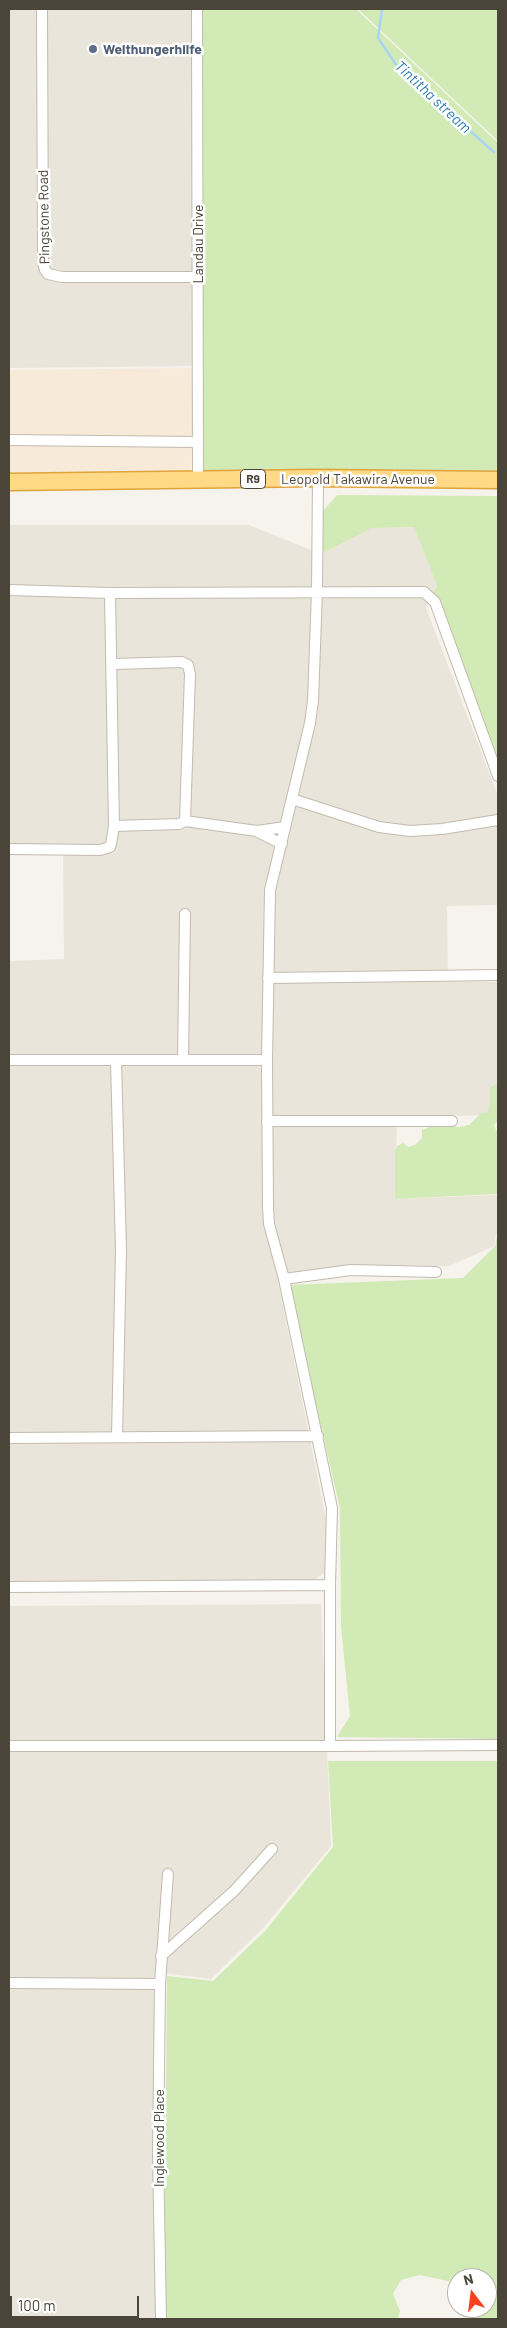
<!DOCTYPE html>
<html>
<head>
<meta charset="utf-8">
<style>
	body { margin:0 }
	#map { position:relative; width:507px; height:2328px; overflow:hidden; background:#f6f3ec; font-family:Barlow,sans-serif }
	canvas { display:block }
	.frame { position:absolute; inset:0; border:10px solid #4b4439; pointer-events:none }
	.north { position:absolute; left:447px; top:2268px; width:50px; height:50px; box-sizing:border-box; background:#fff; border:1px solid #b7b4b0; border-radius:50%; rotate:345deg; font-size:14px; font-weight:700; line-height:20px; text-align:center; color:#4b4439 }
	.north::after { content:''; display:block; margin:auto; width:18px; height:22px; background:#fc3f1d; clip-path:polygon(50% 0,100% 100%,50% 72%,0 100%) }
	.scale { position:absolute; left:10px; top:2296px; width:129px; height:22px; box-sizing:border-box; border:2px solid #4b4439; border-top:0; padding-left:6px; font-size:15px; line-height:18px; white-space:nowrap; color:#4b4439; -webkit-text-stroke:4px #fff; paint-order:stroke }
</style>
</head>
<body>
<div id="map">
<canvas width="507" height="2328"></canvas>
<div class="frame"></div>
<div class="north">N</div>
<div class="scale">100 m</div>
</div>
<script>
const g = document.querySelector('canvas').getContext('2d');
g.lineJoin = 'round';
function fillPath(path, color) { g.fillStyle = color; g.fill(path, 'evenodd'); }
const poly = rows => new Path2D(rows.map(r => 'M' + r).join(''));
function strokePath(path, color, width, dash) { g.strokeStyle = color; g.lineWidth = width; g.lineCap = dash ? 'butt' : 'round'; g.setLineDash(dash || []); g.stroke(path); }
function drawText(font, color, halo, rows, align = 'center') {
  g.font = font + ' Barlow,sans-serif'; g.lineWidth = 5; g.setLineDash([]); g.textBaseline = 'middle'; g.strokeStyle = halo; g.fillStyle = color; for (const [text, x, y, turn = 0] of rows) {
    g.save(); g.translate(x, y); g.rotate((+turn || 0) * Math.PI / 180); g.textAlign = isNaN(turn) ? turn : align; if (halo) g.strokeText(text, 0, 0); g.fillText(text, 0, 0); g.restore();
  }
}
const residential = poly([
	[9,9,193,9,195,366,9,368],
	[9,525,249,525,321,554,372,528,414,527,437,586,426,608,498,796,498,905,447,906,448,981,498,982,498,1115,397,1117,395,1199,498,1195,498,1225,494,1246,449,1266,347,1265,277,1276,326,1519,327,1571,314,1580,9,1582,9,961,64,959,63,846,9,846],
	[321,1604,331,1846,264,1927,211,1979,155,1972,155,2319,9,2319,9,1606]
]);
const commercial = poly([
	[194,368,191,478,9,476,9,370]
]);
const green = poly([
	[201,9,356,9,498,143,498,475,203,474],
	[358,9,498,9,498,141],
	[337,495,498,496,498,771,432,595,437,586,414,527,372,528,321,554,323,511],
	[496,1084,498,1089,498,1119,494,1126,498,1133,498,1194,395,1199,395,1152,397,1146,403,1143,408,1147,415,1145,422,1138,422,1130,434,1125,459,1127,469,1125,481,1113,487,1113,490,1104,490,1088],
	[498,1232,498,1739,337,1737,350,1716,341,1626,340,1508,288,1285,463,1278,495,1246],
	[328,1761,498,1761,498,2319,468,2319,473,2308,487,2308,487,2278,457,2278,457,2283,420,2275,401,2280,393,2294,400,2311,398,2319,164,2319,167,1976,213,1981,266,1930,333,1847]
]);
const stream = poly([
	[382,9,378,38,399,69,494,152]
]);
const minor = poly([
	[42,9,43,262,45,270,48,274,62,277,198,277],
	[197,9,198,480],
	[9,440,197,442],
	[318,478,317,591,313,701,310,723,270,890,267,1060,268,1206,269,1224,284,1279,332,1508,330,1585],
	[9,590,110,593,424,592,435,602,498,776],
	[113,664,182,662,188,665,190,674,185,821,179,824,114,826],
	[292,799,379,827,410,831,442,829,498,820],
	[185,821,257,831,285,827],
	[258,832,282,844],
	[9,849,100,850,110,847,111,844,114,826,110,593],
	[268,978,498,975],
	[9,1060,267,1060],
	[116,1060,121,1250,117,1437],
	[183,1060,185,914],
	[267,1121,452,1121],
	[284,1279,351,1270,436,1272],
	[9,1438,318,1436],
	[9,1587,330,1585,330,1746,9,1746],
	[330,1746,498,1745],
	[161,1956,234,1891,272,1849],
	[9,1983,160,1984],
	[161,2319,158,2153,160,1984,168,1874]
]);
const trunk = poly([
	[9,482,318,478,498,480]
]);
const markers = [
	[93,49,5,"#5c6f8a"]
];
const shields = [
	[253,479,25]
];
const shieldNames = [
	["R9",253,479]
];
const serviceNames = [
	["Welthungerhilfe",103,49]
];
const streetNames = [
	["Pingstone Road",44,217,-91],
	["Landau Drive",198,244,-90],
	["Leopold Takawira Avenue",358,479],
	["Inglewood Place",159,2138,-90]
];
const waterNames = [
	["Tintitha stream",433,97,43]
];
fillPath(residential, '#eae5da');
fillPath(commercial, '#f7ead8');
fillPath(green, '#d2eab5');
strokePath(stream, '#a9d4f2', 2.5);
strokePath(minor, '#c2bbae', 12);
strokePath(trunk, '#e0a43c', 19);
strokePath(minor, '#fff', 10);
strokePath(trunk, '#ffd985', 16);
for (const [x, y, r, color] of markers) { const dot = new Path2D(); dot.arc(x, y, r, 0, 2 * Math.PI); g.fillStyle = color; g.fill(dot); strokePath(dot, '#fff', 2); }
for (const [x, y, w] of shields) { const box = new Path2D(); box.roundRect(x - w / 2, y - 9.5, w, 19, 4); g.fillStyle = '#fff'; g.fill(box); strokePath(box, '#4b4439', 1); }
drawText('bold 12px', '#4b4439', null, shieldNames);
drawText('bold 14px', '#4e5e75', '#fff', serviceNames, 'left');
drawText('14px', '#4b4439', '#fff', streetNames);
drawText('italic 15px', '#2e7ab2', '#fff', waterNames);
</script>
</body>
</html>
